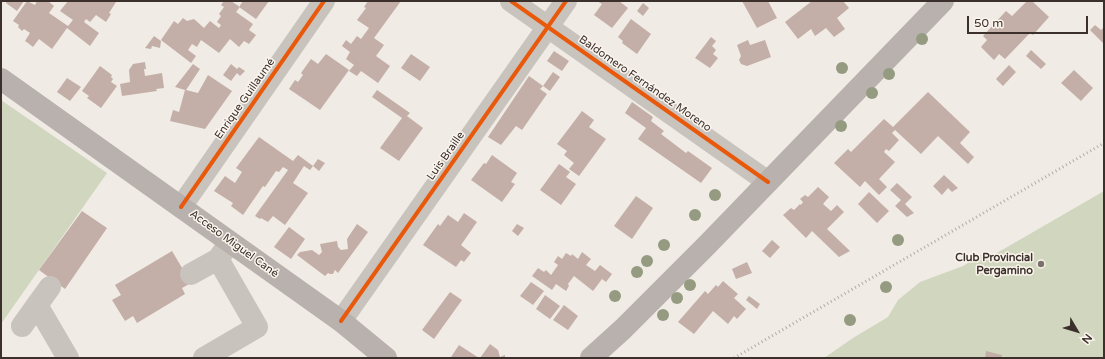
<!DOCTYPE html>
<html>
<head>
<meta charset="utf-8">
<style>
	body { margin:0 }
	#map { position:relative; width:1105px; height:359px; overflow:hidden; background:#f0ebe5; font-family:"Varela Round",sans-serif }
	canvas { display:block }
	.frame { position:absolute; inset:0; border:2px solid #3b302b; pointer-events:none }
	.north { position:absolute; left:1057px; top:311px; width:40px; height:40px; -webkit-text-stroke:3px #fbf5ee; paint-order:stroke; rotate:128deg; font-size:11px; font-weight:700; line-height:16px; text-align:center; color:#3b302b }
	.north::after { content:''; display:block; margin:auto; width:14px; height:18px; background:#3b302b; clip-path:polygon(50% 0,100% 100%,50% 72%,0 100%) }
	.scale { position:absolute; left:967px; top:16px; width:121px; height:18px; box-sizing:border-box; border:2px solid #3b302b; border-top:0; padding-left:5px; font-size:12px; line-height:14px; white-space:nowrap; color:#3b302b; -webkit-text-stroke:3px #fbf5ee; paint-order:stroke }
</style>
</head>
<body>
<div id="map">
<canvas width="1105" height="359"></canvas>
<div class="frame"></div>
<div class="north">N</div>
<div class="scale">50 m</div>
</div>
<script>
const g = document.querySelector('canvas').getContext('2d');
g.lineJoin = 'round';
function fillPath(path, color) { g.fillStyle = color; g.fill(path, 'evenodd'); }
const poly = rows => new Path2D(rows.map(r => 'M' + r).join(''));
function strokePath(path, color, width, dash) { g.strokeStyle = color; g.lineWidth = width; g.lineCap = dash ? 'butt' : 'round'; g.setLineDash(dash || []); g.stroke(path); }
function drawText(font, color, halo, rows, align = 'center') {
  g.font = font + ' "Varela Round",sans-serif'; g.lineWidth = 3; g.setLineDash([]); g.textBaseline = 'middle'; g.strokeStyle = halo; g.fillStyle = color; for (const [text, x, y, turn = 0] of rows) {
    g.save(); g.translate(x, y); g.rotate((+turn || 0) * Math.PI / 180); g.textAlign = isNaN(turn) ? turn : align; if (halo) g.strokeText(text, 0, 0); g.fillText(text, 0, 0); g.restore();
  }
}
const green = poly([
	[1,100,107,173,1,324],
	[1104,191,1104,358,824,358,853,338,888,317,898,300,920,282,963,266,981,255,990,257]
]);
const building = poly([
	[7,1,24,1,17,11,6,3],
	[27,1,35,5,37,1,48,1,54,6,49,13,68,26,73,20,60,11,68,1,114,1,116,2,109,13,111,14,106,22,96,15,90,22,86,19,84,22,99,33,90,46,67,28,52,49,39,39,33,47,28,43,25,41,30,33,24,29,22,31,18,27,19,25,13,21],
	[224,1,231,1,240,7,236,12,253,24,249,30,256,35,249,44,244,41,239,47,230,39,219,53,201,40,197,47,192,44,188,50,196,56,191,63,161,40,174,21,178,24,183,18,187,21,194,19,204,28,210,21,219,28,221,25,217,22,221,16,219,14,224,7,221,5],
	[243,1,269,1,256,19,239,7],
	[368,1,401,1,374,38,384,45,376,56,390,66,378,83,361,71,357,76,349,71,354,65,346,59,350,52,342,46,346,40,351,44,357,36,361,39,369,28,357,20,366,8,364,7],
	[597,1,619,1,628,8,612,28,594,15,602,4],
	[742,1,768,1,777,18,757,28],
	[812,1,843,1,849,8,837,18,845,29,834,37,826,28,815,36,811,29,798,39,785,22],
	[1027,1,1032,1,1049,17,1033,35,1030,33,1005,59,999,54,994,60,981,47,987,40,983,36,1006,11,1012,16],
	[643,3,649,8,643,16,637,11],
	[631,19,651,34,637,54,622,43,623,41,618,37],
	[1095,25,1101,30,1104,27,1104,44,1090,30],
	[154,36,161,41,160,48,152,46,151,49,145,48],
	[711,37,716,41,712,46,716,50,713,54,718,58,710,68,695,58],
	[748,40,750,45,765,40,771,57,747,66,741,64,739,60,741,56,737,45],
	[1031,50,1046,64,1041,69,1026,56],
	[554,51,569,61,562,71,547,61],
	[326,54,349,70,320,110,289,89,295,80,298,82,303,75,301,73,311,59,318,64],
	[411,54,430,67,420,81,401,68],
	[145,62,146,69,144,69,145,76,162,73,164,88,156,89,157,91,122,96,120,84,130,82,129,70,133,64],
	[193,64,200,69,186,90,198,93,208,75,232,91,205,129,170,121,173,110,179,112,185,90,175,87],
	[231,64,237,69,239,67,245,71,240,76,237,73,231,81,223,75],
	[1009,65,1016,72,1003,86,996,79],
	[100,66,112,75,111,77,113,79,111,82,117,86,101,108,87,98,89,96,82,91],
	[1074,70,1093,88,1081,101,1061,83],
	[553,72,560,77,550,91,543,86],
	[529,76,543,86,540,89,547,94,522,130,516,126,501,145,488,137],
	[67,78,81,87,70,101,57,92],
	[377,90,410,113,407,116,423,128,399,161,380,148,402,118,372,97],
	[928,92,970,132,960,143,974,157,968,164,938,136,921,154,895,130,892,133,899,140,889,151,886,149,884,152,895,162,879,179,887,187,879,195,865,181,860,187,834,163,848,149,851,152,884,119,893,127],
	[632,102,653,117,651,121,664,131,661,134,686,153,688,151,712,168,701,183,638,139,646,128,625,113],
	[582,111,594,120,589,127,606,139,579,176,569,169,574,163,564,155,567,151,557,144],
	[259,137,293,161,298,155,313,166,310,170,304,166,293,183,308,193,285,225,273,216,268,222,261,218,260,219,255,216,288,170,283,167,279,172,276,171,265,187,263,186,243,215,231,206,233,203,214,191,225,176,235,183,242,172,236,168],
	[492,155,517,173,511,182,515,184,502,202,471,180,484,163,486,164],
	[318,159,325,163,319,171,313,166],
	[559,164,570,172,566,177,576,184,561,205,540,190],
	[944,175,958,188,952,192,948,188,942,195,933,186],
	[897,183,912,197,905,204,914,213,907,217,895,206,901,200,890,190],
	[818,187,829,197,823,204,831,211,837,205,844,212,827,229,850,251,839,257,812,231,806,238,783,215,791,208,794,210,800,204,801,205,803,202,800,199,805,195,808,197],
	[869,192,889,211,877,223,858,204],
	[636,196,653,208,632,239,614,226],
	[82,211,107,228,65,289,39,270],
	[464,213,477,222,461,245,471,253,464,262,461,260,456,267,423,245,438,224,440,226,448,215,458,222],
	[357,224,368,232,338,273,335,270,333,274,330,274,328,273,325,276,297,255,300,252,312,250,319,255,322,252,320,244,337,241,338,247,341,250,348,249,347,239],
	[517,224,524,228,518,236,512,231],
	[289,227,305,239,291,259,274,247],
	[772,240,780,247,770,258,762,251],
	[172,251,191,283,182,288,185,294,137,323,133,316,125,321,112,300,121,295,115,285],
	[582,252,591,259,586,265,595,271,600,265,612,274,606,282,602,279,593,291,574,276,568,284,569,286,566,291,556,284,552,290,532,276,538,268,544,272,546,270,551,275,558,265,554,262,558,256,562,259,566,253,571,256,572,254,578,259],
	[747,262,752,273,736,279,732,269],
	[723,281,738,294,734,298,746,309,737,319,734,316,728,324,713,311,694,334,678,322,705,291,708,294,716,285,718,287],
	[531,282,544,291,533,305,520,296],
	[450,292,462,300,434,339,422,330],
	[545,295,560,306,550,319,536,309],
	[749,296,760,304,757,309,746,300],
	[564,305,578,316,568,330,553,320],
	[490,344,498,350,500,357,505,355,505,358,480,358],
	[459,345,479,358,452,358,451,357],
	[986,351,1002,355,1001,358,985,358]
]);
const minor = poly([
	[511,1,768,182],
	[181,207,324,1],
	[191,274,218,259,226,248],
	[50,287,37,305,68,358],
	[341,321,566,1],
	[22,326,37,305],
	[204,358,257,327,218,259]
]);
const major = poly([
	[1,79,341,321,386,358],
	[591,358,623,329,707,245,943,1]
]);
const rail = poly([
	[734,358,1104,143]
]);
const cycleway = poly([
	[511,1,768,182],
	[181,207,324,1],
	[341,321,566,1]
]);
const trees = [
	[922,39],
	[842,68],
	[889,74],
	[872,93],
	[841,126],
	[715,195],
	[695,215],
	[898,240],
	[664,245],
	[647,261],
	[637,272],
	[690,285],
	[886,287],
	[615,296],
	[677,298],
	[663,315],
	[850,320]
];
const markers = [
	[1041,264,4,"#7a716c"]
];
const streetNames = [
	["Baldomero Fernández Moreno",645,84,35],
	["Enrique Guillaumé",245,99,-55],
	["Luis Braille",446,156,-55],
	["Acceso Miguel Cané",234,244,36]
];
const poiNames = [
	["Club Provincial",1033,258],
	["Pergamino",1033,271]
];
fillPath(green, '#d1d6bf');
fillPath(building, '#c3afa7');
strokePath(minor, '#c9c3be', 22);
strokePath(major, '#b8b1ad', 22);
strokePath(rail, '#b1aca8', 3, [1, 3]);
strokePath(cycleway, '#e8590c', 4);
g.fillStyle = '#959b80';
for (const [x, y] of trees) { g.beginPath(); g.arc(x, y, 6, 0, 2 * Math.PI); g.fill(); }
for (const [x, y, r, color] of markers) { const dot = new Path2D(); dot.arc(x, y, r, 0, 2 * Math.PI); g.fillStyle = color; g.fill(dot); strokePath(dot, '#fbf5ee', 1.5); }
drawText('11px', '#3b302b', '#fbf5ee', streetNames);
drawText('bold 11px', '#3b302b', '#fbf5ee', poiNames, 'right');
</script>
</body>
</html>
